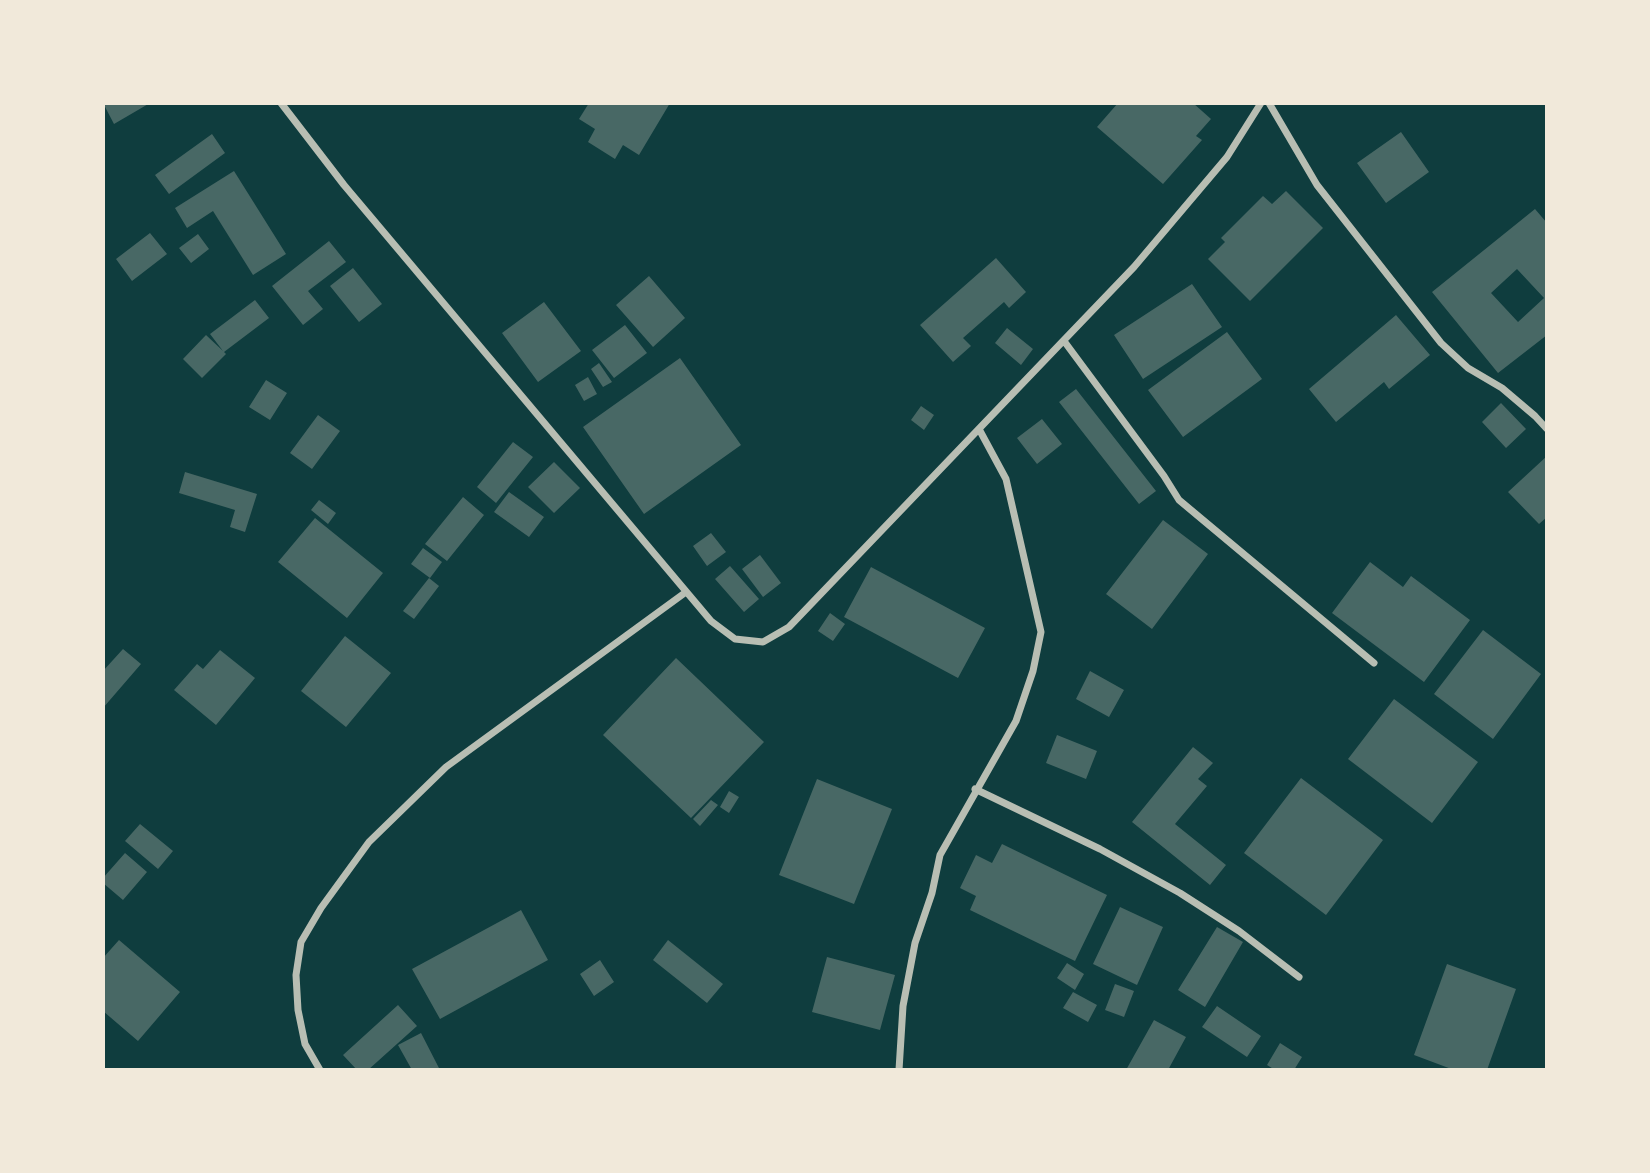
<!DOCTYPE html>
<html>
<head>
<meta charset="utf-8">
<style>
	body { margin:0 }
	#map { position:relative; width:1650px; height:1173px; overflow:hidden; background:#0f3d3e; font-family:"Alegreya Sans",sans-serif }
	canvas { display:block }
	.frame { position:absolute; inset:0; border:105px solid #f1e9da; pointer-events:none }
</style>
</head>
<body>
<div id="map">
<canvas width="1650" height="1173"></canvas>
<div class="frame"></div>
</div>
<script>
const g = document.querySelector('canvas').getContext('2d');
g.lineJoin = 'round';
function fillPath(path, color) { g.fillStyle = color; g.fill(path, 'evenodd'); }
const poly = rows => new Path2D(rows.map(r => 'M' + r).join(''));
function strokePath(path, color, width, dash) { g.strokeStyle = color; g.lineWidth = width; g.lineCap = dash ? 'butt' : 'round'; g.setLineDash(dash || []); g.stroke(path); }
const building = poly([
	[103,103,150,103,114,124],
	[589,103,670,103,639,155,623,145,615,159,588,142,595,129,579,119],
	[1118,103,1193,103,1211,119,1196,136,1202,140,1163,184,1097,127],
	[1401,132,1429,172,1386,203,1357,163],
	[212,134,225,153,169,194,155,175],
	[234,171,286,254,253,275,213,211,187,228,175,208],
	[1286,191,1323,228,1250,301,1208,259,1225,242,1221,238,1263,196,1272,204],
	[1535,209,1547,223,1547,335,1498,373,1432,292],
	[1517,269,1544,298,1518,322,1491,293],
	[150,233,167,254,132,281,116,259],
	[198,234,209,249,191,263,179,248],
	[329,241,346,262,308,291,323,309,303,325,272,286],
	[996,258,1026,292,1009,308,1004,302,963,338,971,346,953,362,920,325],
	[353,268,382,304,359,322,330,286],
	[649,276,685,318,653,347,616,305],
	[1192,284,1222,327,1143,379,1114,335],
	[255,300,269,318,224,352,226,354,202,378,183,359,206,335,223,351,210,334],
	[544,302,581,351,538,382,502,333],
	[1396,315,1430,355,1389,389,1384,382,1336,422,1309,389],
	[625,325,647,353,614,378,592,350],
	[1007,328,1033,349,1021,365,995,343],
	[1227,332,1262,379,1183,437,1148,390],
	[680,358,741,445,644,514,583,427],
	[599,363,612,382,603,387,591,369],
	[588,377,597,394,584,401,575,385],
	[266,380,287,393,270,420,249,407],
	[1076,389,1156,491,1139,504,1059,402],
	[1501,403,1526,429,1506,448,1482,422],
	[921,406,934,415,924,430,911,420],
	[318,415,340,431,312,469,290,453],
	[1042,419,1062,444,1037,464,1017,438],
	[513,442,533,457,496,503,477,487],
	[1547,456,1547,517,1539,524,1508,492],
	[554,462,580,488,554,513,528,487],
	[185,472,257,494,245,532,230,527,235,510,179,493],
	[509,492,544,517,529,537,494,512],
	[463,497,484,515,447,561,425,544],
	[319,500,336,513,328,524,311,510],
	[315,518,383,573,347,618,278,562],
	[1163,520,1208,554,1152,629,1106,594],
	[711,533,726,552,707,566,693,546],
	[423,548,442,562,430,578,411,564],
	[760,555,781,583,763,597,742,569],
	[1370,562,1403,587,1411,576,1470,620,1424,682,1332,613],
	[730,566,759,599,744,612,715,579],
	[871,567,985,628,958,678,844,617],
	[429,578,439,586,414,619,403,611],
	[830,613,845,624,833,641,818,631],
	[1483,630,1541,674,1493,739,1434,694],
	[345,636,391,673,346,727,301,691],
	[123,649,141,664,103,708,103,671],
	[220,650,255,678,216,725,174,690,197,664,203,669],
	[676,658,764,742,691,818,603,735],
	[1090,671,1124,690,1109,717,1076,699],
	[1394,699,1478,762,1432,823,1348,759],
	[1057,735,1097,751,1086,779,1046,763],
	[1193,747,1213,763,1198,779,1207,786,1175,824,1226,865,1210,885,1132,822],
	[1301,778,1383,840,1326,915,1244,853],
	[817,779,892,809,854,904,779,875],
	[729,791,739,797,729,813,720,807],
	[711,800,718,805,700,826,693,819],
	[140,824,173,851,158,869,125,841],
	[1002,844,1107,895,1075,961,970,910,976,896,960,888,976,855,992,863],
	[125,853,147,872,123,900,103,883,103,878],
	[1120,907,1163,927,1137,985,1093,964],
	[521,910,548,960,440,1019,412,969],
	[1217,927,1243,942,1205,1007,1178,990],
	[119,940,180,992,138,1041,103,1011,103,958],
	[668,940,723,984,707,1003,653,960],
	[827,957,895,975,880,1030,812,1012],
	[600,960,614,982,594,996,580,974],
	[1067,963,1084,974,1075,990,1057,978],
	[1447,964,1516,989,1487,1070,1454,1070,1414,1055],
	[1115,984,1134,991,1124,1017,1105,1010],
	[1073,992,1097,1005,1088,1022,1063,1008],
	[398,1005,417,1026,368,1070,357,1070,343,1055],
	[1217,1006,1261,1036,1247,1057,1202,1027],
	[1154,1020,1186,1037,1168,1070,1126,1070],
	[421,1033,440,1070,412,1070,398,1045],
	[1280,1043,1302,1057,1294,1070,1275,1070,1267,1065]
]);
const minor = poly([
	[281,103,344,185,711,621,735,639,763,642,789,627,1134,267,1227,157,1261,103],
	[1269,103,1317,185,1441,343,1468,368,1502,388,1535,416,1547,429],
	[1064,341,1164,476,1179,500,1374,663],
	[975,789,1100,849,1180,893,1239,931,1299,977],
	[320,1070,305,1044,298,1010,296,975,301,942,321,908,369,842,446,767,686,592],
	[899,1070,903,1006,915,943,932,893,940,855,1016,721,1033,671,1041,632,1006,479,979,429]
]);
fillPath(building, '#486865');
strokePath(minor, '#b8beb3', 7);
</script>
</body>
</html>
